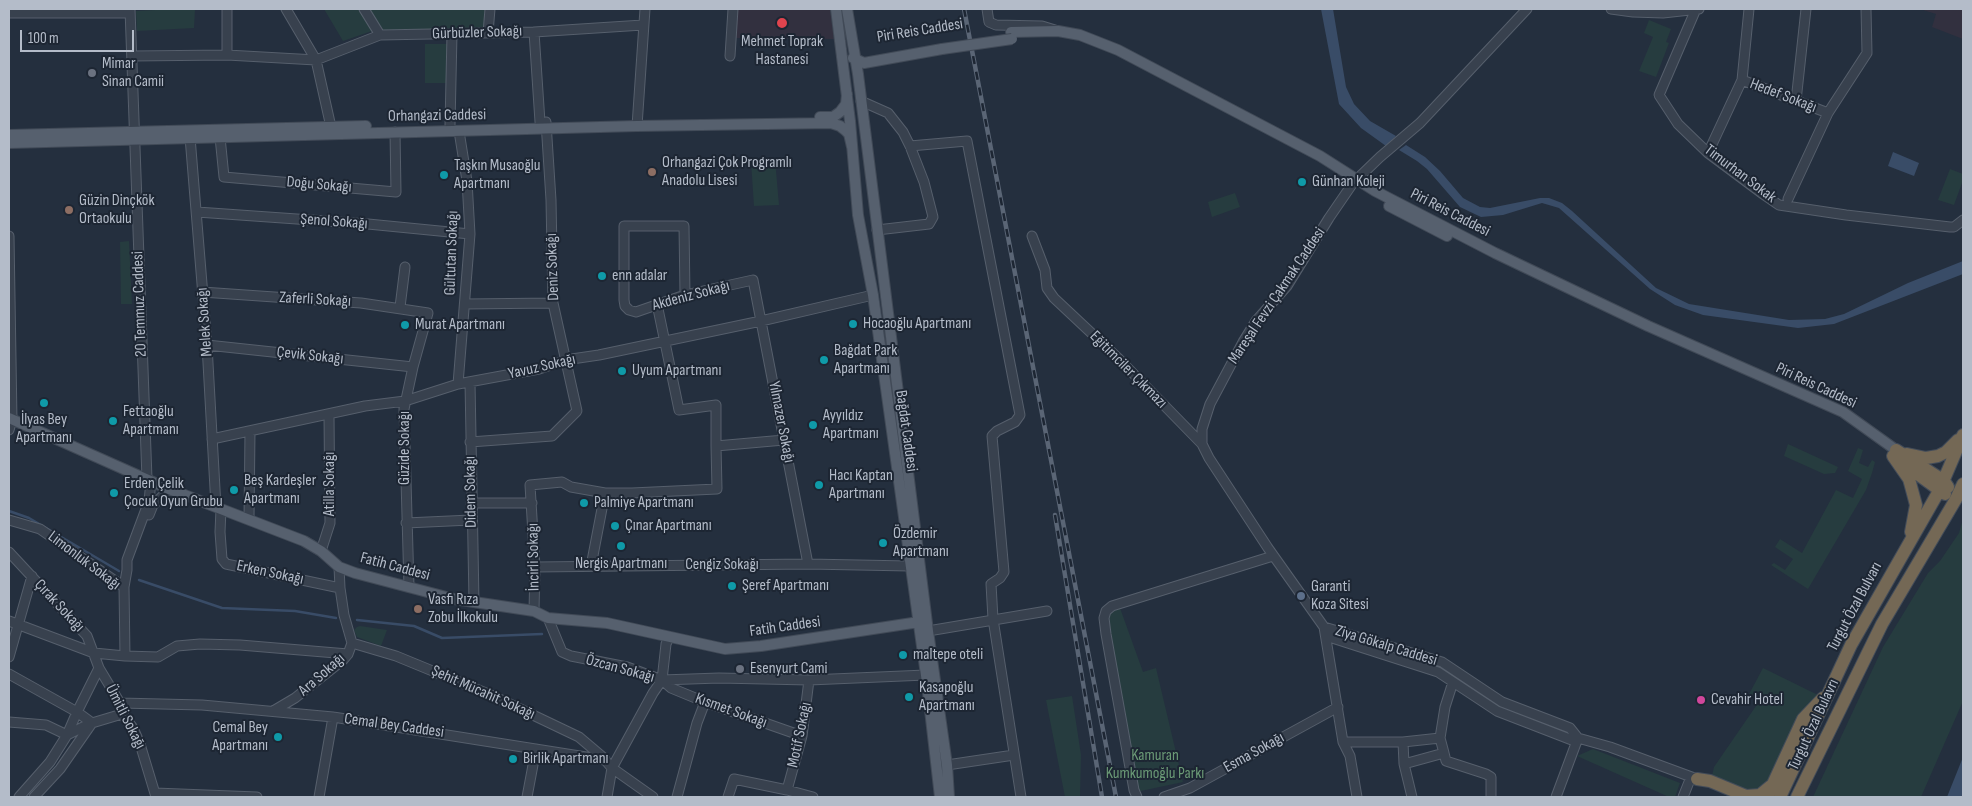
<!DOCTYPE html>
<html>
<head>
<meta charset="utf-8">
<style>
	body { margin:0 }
	#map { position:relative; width:1972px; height:806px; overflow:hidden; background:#242f3e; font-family:"Sofia Sans Condensed",sans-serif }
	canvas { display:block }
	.frame { position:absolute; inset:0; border:10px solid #b4bcc9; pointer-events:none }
	.scale { position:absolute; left:20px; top:30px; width:114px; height:22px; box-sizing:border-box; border:2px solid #b4bcc9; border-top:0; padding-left:6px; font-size:15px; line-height:18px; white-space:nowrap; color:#b4bcc9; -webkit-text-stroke:4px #1d2633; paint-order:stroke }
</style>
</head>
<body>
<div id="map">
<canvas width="1972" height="806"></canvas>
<div class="frame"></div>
<div class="scale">100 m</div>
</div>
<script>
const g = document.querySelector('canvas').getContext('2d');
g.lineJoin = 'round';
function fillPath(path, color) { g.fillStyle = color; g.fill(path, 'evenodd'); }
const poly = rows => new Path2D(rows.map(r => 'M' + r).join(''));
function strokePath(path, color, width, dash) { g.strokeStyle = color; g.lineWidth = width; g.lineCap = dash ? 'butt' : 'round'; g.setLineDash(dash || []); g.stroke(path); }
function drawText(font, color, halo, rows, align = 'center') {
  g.font = font + ' "Sofia Sans Condensed",sans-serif'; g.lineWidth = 4; g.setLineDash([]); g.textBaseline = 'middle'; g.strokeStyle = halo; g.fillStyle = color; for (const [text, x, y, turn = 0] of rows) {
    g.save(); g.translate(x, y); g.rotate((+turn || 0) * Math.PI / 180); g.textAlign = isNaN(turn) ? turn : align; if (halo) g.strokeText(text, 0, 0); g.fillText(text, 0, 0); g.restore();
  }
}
const medical = poly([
	[733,9,830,9,834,39,732,38],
	[1920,9,1963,9,1963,39,1932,27,1936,14]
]);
const green = poly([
	[174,9,195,9,194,28,137,31,136,11],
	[324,9,361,9,375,30,343,41],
	[368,9,485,9,484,27,382,31],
	[1649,20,1671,29,1666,42,1669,43,1656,77,1639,71,1653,37,1644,33],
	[425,44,448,44,448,83,425,83],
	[775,159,779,205,754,206,751,161],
	[1950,169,1963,174,1963,180,1954,205,1938,200],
	[1235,193,1240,207,1212,217,1208,202],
	[129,241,132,304,121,304,120,242],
	[1788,444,1838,467,1835,473,1824,474,1784,456],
	[1858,448,1863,450,1859,463,1868,467,1872,460,1875,462,1872,473,1866,490,1808,589,1771,565,1774,563,1785,570,1793,559,1775,547,1780,539,1802,553,1836,490,1853,498,1862,479,1848,471],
	[1963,519,1963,701,1921,797,1813,797,1883,647,1928,573,1940,561,1959,533],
	[1120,608,1143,672,1156,668,1183,782,1136,792,1107,621,1109,613,1113,609],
	[360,626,387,630,381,646,357,637,354,630,357,627],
	[1763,668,1818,695,1766,787,1758,791,1748,790,1712,776,1714,767,1756,706,1756,698,1754,697,1747,698],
	[1072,696,1081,755,1080,797,1065,797,1046,700],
	[1593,749,1680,783,1675,797,1669,797,1577,756]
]);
const water = poly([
	[1321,9,1333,9,1346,87,1354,104,1370,121,1396,136,1386,146,1361,128,1339,104],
	[1406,145,1425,157,1440,171,1463,198,1480,207,1490,208,1540,198,1549,198,1562,203,1572,211,1656,288,1689,304,1789,320,1825,319,1844,314,1908,283,1963,261,1963,274,1834,324,1798,328,1703,315,1675,305,1650,289,1559,208,1542,203,1503,215,1481,217,1460,207,1427,169,1417,161,1399,150],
	[1893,152,1919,163,1914,176,1888,166],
	[1963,757,1963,797,1947,797]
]);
const stream = poly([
	[9,511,29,518,119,571],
	[139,580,222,608,295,611,336,618],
	[357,620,414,626,442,638,542,634]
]);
const minor = poly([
	[130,9,147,479],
	[286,9,316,60,331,127],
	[364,9,380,35],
	[987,9,989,22,996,25,1042,26,1055,30],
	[1611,9,1633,12,1663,13,1699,9],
	[1696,9,1659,95,1678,124,1708,153,1763,194,1779,205,1846,215,1950,227,1954,227,1963,220],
	[9,13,130,13],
	[534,32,540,122],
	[488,33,490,9],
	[227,55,227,9],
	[132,56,227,55,316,60,380,35,534,32,643,25],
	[730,56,733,9],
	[1742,80,1828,113,1867,53,1866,9],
	[861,101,888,113,903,132,910,146,924,182,933,217,929,224,877,230],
	[1796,101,1806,9],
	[450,125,452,34],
	[637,126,645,9],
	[190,137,207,345,216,507],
	[220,137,224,177,396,192,395,132],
	[910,146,967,141,1020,415,1015,422,997,431,992,436,1004,572,1000,578,991,584,993,619,1021,797],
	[1708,153,1742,80,1749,9],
	[1788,199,1828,113],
	[197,212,368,224,470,234],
	[9,236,12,420,9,430],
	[1032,236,1045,270,1047,288,1054,298,1119,359,1202,444],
	[202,292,361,303,428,313,413,367,404,409,409,587],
	[685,295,684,226,624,226,624,300,625,306,629,310,636,312,685,295,753,280,808,564],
	[465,304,553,303],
	[657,304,679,410,716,405,716,446,784,440],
	[400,307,405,267],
	[207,345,413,367],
	[470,382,474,602],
	[458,384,470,234,467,181,459,131],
	[212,439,365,406,405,401,458,384,539,369,565,360,599,355,761,321,873,295],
	[470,442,552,436,577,411,553,303,551,200,546,122],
	[471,503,532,503],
	[221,509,220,532,222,559,226,564,340,588],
	[149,515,153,505,170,489],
	[249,518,250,432],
	[9,520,40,529,124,587,125,656,94,653,9,621],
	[406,523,471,520],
	[321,551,330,523,329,415],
	[9,552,87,636,99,668,120,703,122,714,133,728,140,744,156,797],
	[591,566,605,493,632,493,717,489,716,446],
	[535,567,808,564,909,566],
	[124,587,127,570,127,560,149,501,151,481],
	[534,611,535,567,530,485,562,482,571,487,605,493],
	[548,618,562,652,571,656,627,667,662,680,719,678,809,680,926,675],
	[1324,627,1442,662,1502,702,1570,728,1578,738],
	[928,631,1047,611],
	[1326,636,1438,672,1497,711,1572,740,1578,738,1610,747,1697,779],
	[352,643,396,656,491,695,579,737,605,759],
	[125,656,158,657,177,646,200,644,240,645,348,654],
	[9,657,32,576],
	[99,668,77,712,92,723,122,714],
	[9,674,77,712,67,735,50,762,19,797],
	[662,680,671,688,705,702,802,736],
	[120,703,202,705,333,717,605,760,612,768,653,797],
	[273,711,295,698,343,660,348,654,352,643,344,615,340,588,339,567],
	[9,722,46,725,67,735,89,724],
	[1343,742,1403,742,1404,764,1444,753,1446,761,1486,774,1491,777,1491,797],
	[1403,742,1440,738],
	[1444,753,1440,738,1445,707,1453,682],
	[1404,764,1412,797],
	[947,765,1014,755],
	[787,790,802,736,809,680],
	[155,793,257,797],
	[34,797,60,769,92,723],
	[319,797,333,717],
	[527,797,536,749],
	[607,797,612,768,653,693,662,680,666,644,669,637],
	[677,797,697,723,705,702],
	[728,797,734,779,787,790,813,797],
	[1137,797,1134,790,1106,634,1104,618,1106,611,1112,606,1273,556],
	[1164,797,1190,788,1338,707],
	[1357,797,1350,756,1343,742,1324,627,1268,548,1209,458,1202,444,1202,429,1210,404,1243,342,1256,321,1287,286,1329,218,1353,183,1380,157,1420,123,1527,9],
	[1556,797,1578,738],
	[1683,797,1691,777]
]);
const major = poly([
	[836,9,850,121,858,215,873,295,926,675,940,797],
	[847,9,858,74,928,631,947,765,949,797],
	[1011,32,1058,31,1080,35,1118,50,1320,156,1375,191,1495,253,1648,326,1843,412,1896,450],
	[853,58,864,63,942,49],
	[820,117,833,117,840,112,846,104,847,94],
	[9,135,366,126],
	[9,143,637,126,831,123,840,126,845,130,849,134,852,147],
	[1389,206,1447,236],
	[9,418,164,487,304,541,321,551,339,567,355,573,454,599,534,611,548,618,607,623,725,649,761,646,919,622]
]);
const highway = poly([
	[1896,450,1944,481,1948,487],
	[1907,454,1926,458,1938,456,1946,452,1958,440],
	[1893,456,1909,479,1912,490,1916,505,1911,532],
	[1905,465,1945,494],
	[1697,779,1710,781,1746,796,1760,795,1771,786],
	[1767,797,1803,719,1823,698],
	[1780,797,1851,645,1939,491,1963,435],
	[1797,797,1882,624,1956,499,1963,484]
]);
const rail = poly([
	[964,9,1116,797],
	[1055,515,1102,797]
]);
const majorBridge = poly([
	[942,49,1012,39]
]);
const markers = [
	[782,23,6,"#e0444e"],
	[92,73,5,"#6b7280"],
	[652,172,5,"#8d6e63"],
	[444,175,5,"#0f9aa8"],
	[1302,182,5,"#0f9aa8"],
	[69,210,5,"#8d6e63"],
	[602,276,5,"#0f9aa8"],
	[853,324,5,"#0f9aa8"],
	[405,325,5,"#0f9aa8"],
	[824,360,5,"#0f9aa8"],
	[622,371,5,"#0f9aa8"],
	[44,403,5,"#0f9aa8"],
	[113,421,5,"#0f9aa8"],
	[813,425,5,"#0f9aa8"],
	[819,485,5,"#0f9aa8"],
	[234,490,5,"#0f9aa8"],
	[114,493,5,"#0f9aa8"],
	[584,503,5,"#0f9aa8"],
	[615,526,5,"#0f9aa8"],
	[883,543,5,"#0f9aa8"],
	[621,546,5,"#0f9aa8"],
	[732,586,5,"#0f9aa8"],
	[1301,596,5,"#5c6f8a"],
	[418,609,5,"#8d6e63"],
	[903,655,5,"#0f9aa8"],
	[740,669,5,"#6b7280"],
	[909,697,5,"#0f9aa8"],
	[1701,700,5,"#d1479c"],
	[278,737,5,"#0f9aa8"],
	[513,759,5,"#0f9aa8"]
];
const streetNames = [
	["Piri Reis Caddesi",920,31,-9],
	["Gürbüzler Sokağı",477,33,-2],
	["Hedef Sokağı",1783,96,21],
	["Orhangazi Caddesi",437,116,-1],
	["Timurhan Sokak",1740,174,37],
	["Doğu Sokağı",319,185,5],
	["Piri Reis Caddesi",1450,213,27],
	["Şenol Sokağı",334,222,4],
	["Gültutan Sokağı",452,253,-88],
	["Deniz Sokağı",553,267,-92],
	["Akdeniz Sokağı",691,296,-15],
	["Mareşal Fevzi Çakmak Caddesi",1277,296,-56],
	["Zaferli Sokağı",315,300,3],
	["20 Temmuz Caddesi",140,304,-92],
	["Melek Sokağı",205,322,-94],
	["Çevik Sokağı",310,356,6],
	["Yavuz Sokağı",542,367,-13],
	["Eğitimciler Çıkmazı",1128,370,45],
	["Piri Reis Caddesi",1816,386,25],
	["Yılmazer Sokağı",781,422,79],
	["Bağdat Caddesi",906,431,82],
	["Güzide Sokağı",405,448,-90],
	["Atilla Sokağı",330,484,-90],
	["Didem Sokağı",471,492,-91],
	["İncirli Sokağı",534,557,-91],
	["Limonluk Sokağı",84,561,37],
	["Cengiz Sokağı",722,565],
	["Fatih Caddesi",395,567,15],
	["Erken Sokağı",270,573,12],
	["Çırak Sokağı",59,606,47],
	["Turgut Özal Bulvarı",1855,607,-62],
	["Fatih Caddesi",785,627,-8],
	["Ziya Gökalp Caddesi",1386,646,17],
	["Özcan Sokağı",620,669,15],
	["Ara Sokağı",322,675,-41],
	["Şehit Mücahit Sokağı",483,693,24],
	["Kısmet Sokağı",731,711,20],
	["Ümitli Sokağı",125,717,63],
	["Turgut Özal Bulavrı",1814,725,-65],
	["Cemal Bey Caddesi",394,726,8],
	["Motif Sokağı",800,735,-78],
	["Esma Sokağı",1254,753,-29]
];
const poiNames = [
	["Mehmet Toprak",782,42,"center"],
	["Hastanesi",782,60,"center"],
	["Mimar",102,64],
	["Sinan Camii",102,82],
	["Orhangazi Çok Programlı",662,163],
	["Anadolu Lisesi",662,181],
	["Taşkın Musaoğlu",454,166],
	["Apartmanı",454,184],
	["Günhan Koleji",1312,182],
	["Güzin Dinçkök",79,201],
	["Ortaokulu",79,219],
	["enn adalar",612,276],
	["Hocaoğlu Apartmanı",863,324],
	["Murat Apartmanı",415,325],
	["Bağdat Park",834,351],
	["Apartmanı",834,369],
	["Uyum Apartmanı",632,371],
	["Fettaoğlu",123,412],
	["Apartmanı",123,430],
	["Ayyıldız",823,416],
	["Apartmanı",823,434],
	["İlyas Bey",44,420,"center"],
	["Apartmanı",44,438,"center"],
	["Hacı Kaptan",829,476],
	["Apartmanı",829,494],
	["Beş Kardeşler",244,481],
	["Apartmanı",244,499],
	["Erden Çelik",124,484],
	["Çocuk Oyun Grubu",124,502],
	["Palmiye Apartmanı",594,503],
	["Çınar Apartmanı",625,526],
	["Özdemir",893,534],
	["Apartmanı",893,552],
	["Nergis Apartmanı",621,564,"center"],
	["Şeref Apartmanı",742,586],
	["Garanti",1311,587],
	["Koza Sitesi",1311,605],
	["Vasfi Rıza",428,600],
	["Zobu İlkokulu",428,618],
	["maltepe oteli",913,655],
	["Esenyurt Cami",750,669],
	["Kasapoğlu",919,688],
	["Apartmanı",919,706],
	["Cevahir Hotel",1711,700],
	["Cemal Bey",268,728,"right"],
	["Apartmanı",268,746,"right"],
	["Birlik Apartmanı",523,759]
];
const parkNames = [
	["Kamuran",1155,756],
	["Kumkumoğlu Parkı",1155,774]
];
fillPath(medical, '#32303f');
fillPath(green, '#263c3f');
fillPath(water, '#394c67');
strokePath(stream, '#394c67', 2.5);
strokePath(minor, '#565f6c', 11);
strokePath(major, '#414a57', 12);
strokePath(highway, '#434c59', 14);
strokePath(minor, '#38414e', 9);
strokePath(major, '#56606e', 10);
strokePath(highway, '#746855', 12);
strokePath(rail, '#5a6575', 4.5);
strokePath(rail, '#1d2633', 2.5, [8]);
strokePath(majorBridge, '#414a57', 12, []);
strokePath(majorBridge, '#56606e', 10);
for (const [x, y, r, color] of markers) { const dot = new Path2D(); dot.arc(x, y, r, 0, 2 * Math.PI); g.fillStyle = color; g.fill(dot); strokePath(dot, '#1d2633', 2); }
drawText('16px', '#b4bcc9', '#1d2633', streetNames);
drawText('16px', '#b4bcc9', '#1d2633', poiNames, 'left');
drawText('16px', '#6b9a76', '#1d2633', parkNames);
</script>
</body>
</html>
